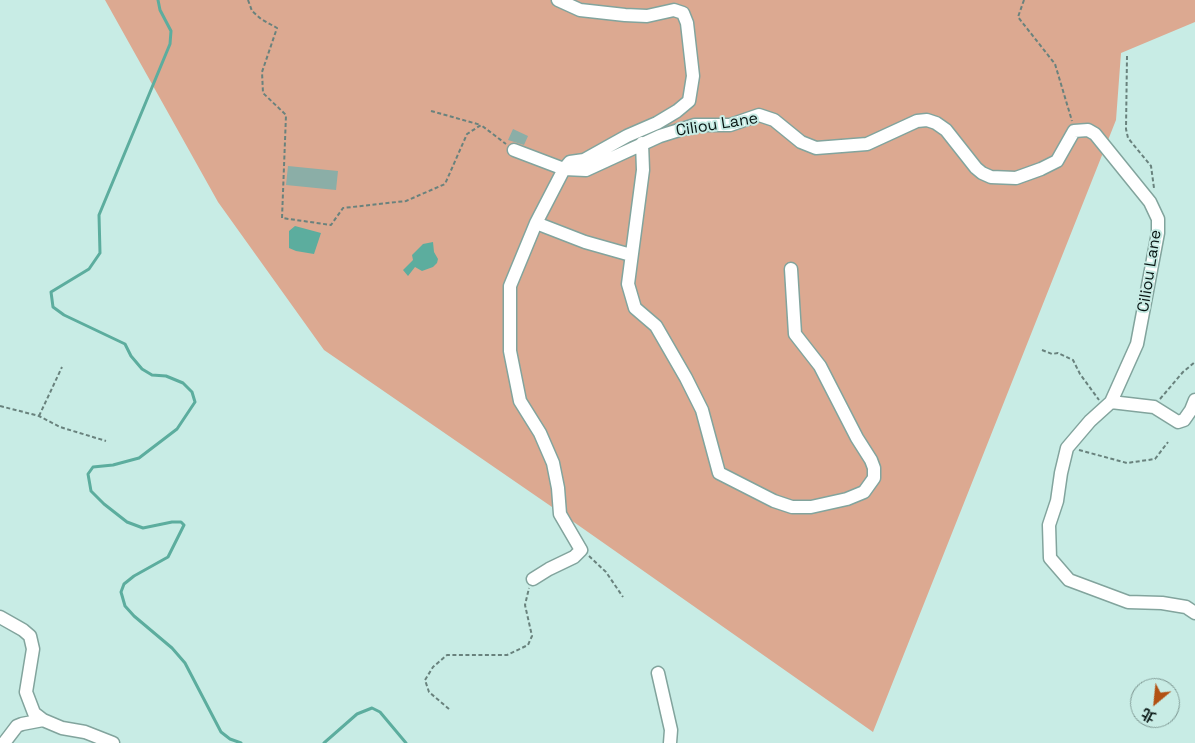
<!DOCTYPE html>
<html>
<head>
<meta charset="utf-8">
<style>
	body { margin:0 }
	#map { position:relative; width:1195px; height:743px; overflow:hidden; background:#c8ece5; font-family:"Space Grotesk","Noto Sans TC",sans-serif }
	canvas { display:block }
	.north { position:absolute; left:1130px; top:678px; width:50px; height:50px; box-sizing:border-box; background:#c8ece5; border:1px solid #7c9691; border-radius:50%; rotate:208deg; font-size:14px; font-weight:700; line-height:20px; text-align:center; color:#091614 }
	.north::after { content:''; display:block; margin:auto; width:18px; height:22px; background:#b25113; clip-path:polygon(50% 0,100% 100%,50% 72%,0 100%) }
</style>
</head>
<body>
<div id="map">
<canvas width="1195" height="743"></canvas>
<div class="north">北</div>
</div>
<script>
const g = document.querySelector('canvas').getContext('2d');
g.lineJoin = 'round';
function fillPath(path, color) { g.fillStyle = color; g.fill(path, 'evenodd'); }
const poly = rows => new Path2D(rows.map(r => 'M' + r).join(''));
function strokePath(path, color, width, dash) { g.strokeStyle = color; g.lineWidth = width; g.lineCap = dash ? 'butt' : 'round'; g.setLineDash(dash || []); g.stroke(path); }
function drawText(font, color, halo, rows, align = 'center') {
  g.font = font + ' "Space Grotesk",sans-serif'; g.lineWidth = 4; g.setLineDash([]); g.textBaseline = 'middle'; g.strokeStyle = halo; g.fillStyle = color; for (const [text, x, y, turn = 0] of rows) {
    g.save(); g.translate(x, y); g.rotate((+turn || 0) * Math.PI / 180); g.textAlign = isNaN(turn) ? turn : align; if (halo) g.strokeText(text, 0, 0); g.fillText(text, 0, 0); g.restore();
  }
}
const green = poly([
	[105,0,1195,0,1195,22,1121,53,1116,120,873,732,568,518,324,350,218,202]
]);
const water = poly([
	[295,226,321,233,314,254,296,251,289,248,289,231],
	[433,242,434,252,438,259,437,263,433,267,422,271,415,267,408,276,403,270,413,260,412,255,423,244]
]);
const stream = poly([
	[158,0,160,10,171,31,170,44,99,215,100,253,89,269,51,292,53,307,64,315,125,344,131,356,142,369,152,375,166,376,183,383,192,392,195,402,177,429,139,458,113,465,93,467,88,474,91,491,104,504,127,522,143,528,172,522,181,522,184,525,168,557,134,576,124,584,121,592,125,606,134,616,172,648,185,663,221,732,230,739,241,743],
	[324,743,357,714,372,708,380,712,406,743]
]);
const building = poly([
	[513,129,528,136,524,145,508,140],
	[288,166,338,171,336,190,286,185]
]);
const path = poly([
	[248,0,252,11,261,19,277,28,262,72,263,93,286,115,282,218,331,225,343,208,406,201,445,184,467,134,481,125,506,144],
	[1024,0,1018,17,1055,64,1072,121],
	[1127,56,1126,129,1128,138,1151,166,1154,188],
	[431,111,481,125],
	[1042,350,1052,354,1058,353,1073,360,1080,374,1099,400],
	[1160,399,1183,372,1195,362],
	[0,406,39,416,60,427,106,441],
	[39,416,62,367],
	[1079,450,1127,463,1155,459,1168,442],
	[589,556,606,572,623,597],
	[449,709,429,692,425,680,433,667,447,655,507,655,528,645,532,636,525,605,529,588]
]);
const minor = poly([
	[642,143,643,170,628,284,635,308,656,326,686,378,702,410,719,473,774,501,792,507,811,507,847,499,864,492,874,478,874,468,871,460,857,438,820,366,795,334,791,269],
	[514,150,564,169,570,162,584,160,627,136,657,123,677,111,689,101,693,76,687,23,683,13,674,10,647,16,625,15,580,10,558,0],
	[536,223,585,242,631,255],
	[1111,402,1154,407,1178,422,1184,420,1191,410,1195,400],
	[533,579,549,569,574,557,581,550,560,514,558,488,553,463,540,433,520,401,510,351,510,286,536,223,564,169,586,170,660,136,695,125,730,125,759,115,774,120,801,142,816,148,867,144,917,121,927,120,936,123,946,130,976,168,982,173,991,177,1016,178,1041,169,1057,161,1074,131,1088,130,1095,134,1150,202,1158,219,1158,233,1137,344,1111,402,1090,421,1067,448,1061,473,1057,501,1049,525,1050,558,1069,580,1128,602,1162,603,1186,607,1195,613],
	[0,617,23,630,30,636,33,649,26,692,34,713,43,720,62,728,85,732,113,743],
	[658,673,671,730,670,743],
	[4,743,17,726,22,724,43,720]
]);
const streetNames = [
	["Ciliou Lane",717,125,-9],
	["Ciliou Lane",1150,271,-81]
];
fillPath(green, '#dca991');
fillPath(water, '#5cad9e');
strokePath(stream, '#5cad9e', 3);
fillPath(building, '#8baea7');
strokePath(minor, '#82a49d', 15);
strokePath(path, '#69827d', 2, [4, 2.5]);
strokePath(minor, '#fff', 12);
drawText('16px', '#091614', '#c8ece5', streetNames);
</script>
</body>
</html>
